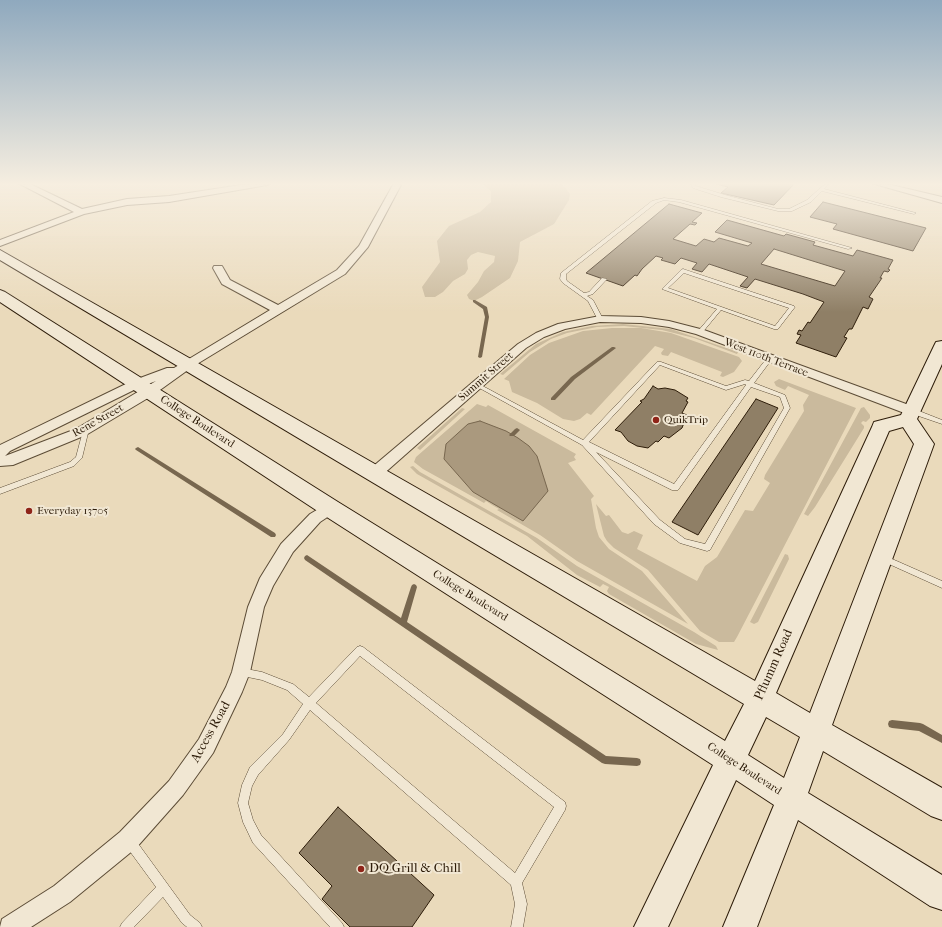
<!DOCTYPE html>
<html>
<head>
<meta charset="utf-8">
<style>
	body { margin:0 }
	canvas { display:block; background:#eadabb }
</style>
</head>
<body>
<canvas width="942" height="927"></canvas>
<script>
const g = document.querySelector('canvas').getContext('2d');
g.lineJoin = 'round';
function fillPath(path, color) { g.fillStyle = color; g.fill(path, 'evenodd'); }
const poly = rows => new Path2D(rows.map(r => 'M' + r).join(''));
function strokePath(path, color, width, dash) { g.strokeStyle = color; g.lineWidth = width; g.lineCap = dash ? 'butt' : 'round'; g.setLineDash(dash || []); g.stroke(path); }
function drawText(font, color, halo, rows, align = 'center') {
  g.font = font + ' "IM FELL French Canon",serif'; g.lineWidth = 4; g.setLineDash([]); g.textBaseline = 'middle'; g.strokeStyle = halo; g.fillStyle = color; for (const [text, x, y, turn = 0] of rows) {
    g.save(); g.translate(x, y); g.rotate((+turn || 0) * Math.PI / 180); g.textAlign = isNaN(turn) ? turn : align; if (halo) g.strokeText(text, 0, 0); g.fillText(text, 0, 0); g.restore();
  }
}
const green = poly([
	[481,183,561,183,570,194,569,200,554,224,520,242,518,261,510,278,482,297,474,301,469,299,467,295,478,282,484,271,494,262,495,256,478,252,471,255,467,260,468,269,465,274,453,281,443,292,435,297,425,297,422,287,440,262,437,241,449,226,480,212,491,202,491,191],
	[623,324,671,329,738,352,737,354,694,338,662,330,624,326,597,327,567,333,551,339,530,352,503,375,500,374,536,344,563,332,592,326],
	[612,328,641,328,671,333,739,357,742,361,734,372,723,377,720,376,722,372,671,352,668,356,662,355,661,353,664,349,655,346,591,415,587,413,580,419,574,421,563,419,537,403,512,392,509,381,504,379,530,355,549,343,583,331],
	[779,379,856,408,737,637,734,642,719,642,700,631,648,570,614,548,607,541,604,536,596,504,606,516,609,515,622,532,628,534,634,531,643,535,637,549,697,581,705,566,717,557,745,510,753,511,770,483,764,479,765,475,804,411,803,405,809,395,788,386,785,390,776,386,774,382],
	[477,404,486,407,488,405,576,454,574,457,576,460,568,463,594,496,591,499,596,528,599,537,609,549,642,571,688,624,577,561,540,535,497,510,499,509,492,505,486,501,484,503,459,489,423,469,414,462,416,457],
	[864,407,870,415,870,418,866,422,863,421,861,423,864,426,864,428,815,507,808,516,804,514,861,408],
	[462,408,465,409,420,450,417,448],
	[413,466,420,472,537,538,577,566,694,632,716,646,718,650,696,644,609,594,607,591,609,587,603,584,600,587,577,575,527,536,417,474,410,467],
	[785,554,788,555,789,559,758,622,754,624,750,622]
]);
const water = poly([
	[480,421,506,431,518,438,529,446,537,456,548,491,523,521,473,492,444,459,446,444,468,424,480,421]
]);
const stream = poly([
	[473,300,475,300,487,307,489,317,482,357,480,358,478,357,485,317,483,309,473,302,473,300],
	[612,347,614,347,616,348,575,379,555,400,551,400,551,398,571,377,612,347],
	[517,428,520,430,514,436,510,436,509,435,515,429,517,428],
	[138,447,275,533,276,535,275,537,271,537,136,450,135,449,136,448,138,447],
	[307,555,401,618,411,587,412,585,414,584,416,585,417,587,407,622,606,756,637,758,640,759,641,762,640,765,637,766,605,764,602,763,305,560,304,558,305,556,307,555],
	[892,720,920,723,923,724,942,735,942,743,919,731,892,728,889,727,888,724,889,721,892,720]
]);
const building = poly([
	[712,183,795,183,774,205,721,193,728,187,712,183],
	[823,202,926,228,913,251,833,229,837,224,810,217,823,202],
	[669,204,702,213,692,222,697,223,695,225,690,224,673,239,696,246,704,239,714,242,719,238,748,246,752,243,715,232,727,220,784,236,786,234,815,242,813,245,853,256,857,250,893,260,888,269,890,270,888,272,884,271,880,278,882,278,869,297,873,299,868,309,863,307,852,329,849,329,844,337,847,338,836,357,796,343,801,335,797,334,799,330,802,331,808,322,810,323,824,302,803,294,755,279,747,288,740,286,748,277,709,264,702,272,692,269,697,263,681,258,675,264,661,260,663,258,656,256,642,269,637,276,635,275,623,286,586,273,669,204],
	[774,249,845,271,835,286,761,264,774,249],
	[653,386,658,389,665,388,675,390,688,398,686,401,688,402,682,413,687,415,682,428,669,438,664,436,658,442,656,441,648,448,637,446,628,441,621,432,615,430,642,402,640,401,644,399,653,386],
	[756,399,778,408,698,535,672,522,756,399],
	[338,807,434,895,412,927,350,927,322,899,332,886,299,853,338,807]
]);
const service = poly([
	[690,183,694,183,696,186,725,195,778,209,789,209,807,200,826,183,830,183,824,189,916,213,914,214,822,191,811,202,792,211,778,211,721,197,693,188,690,183],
	[664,198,681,200,852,248,848,249,679,202,664,200,656,203,566,274,566,279,567,281,584,293,589,292,602,278,607,279,593,294,587,296,593,300,603,319,602,320,598,320,588,301,563,283,560,279,561,273,652,201,664,198],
	[683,269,794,306,795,307,778,329,774,329,721,310,702,333,698,333,698,331,717,309,662,289,681,270,683,269],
	[684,273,789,308,775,326,668,288,684,273],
	[769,357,772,359,754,383,785,395,790,408,710,550,707,551,680,543,654,524,582,445,474,385,477,383,479,384,583,440,657,362,661,362,726,386,745,380,749,381,767,358,769,357],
	[660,365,726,390,745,384,746,385,674,484,589,442,660,365],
	[751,387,780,397,784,408,705,544,685,539,660,520,596,452,672,490,678,490,751,387],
	[910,409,914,409,942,420,942,424,910,413,909,411,910,409],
	[84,427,88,427,89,429,82,458,74,466,0,494,0,488,70,462,76,457,84,427],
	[883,555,942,581,942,588,880,560,879,558,880,556,883,555],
	[360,646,363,647,565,802,566,806,565,810,522,883,527,904,523,927,511,927,515,904,511,885,310,710,289,740,258,775,252,786,248,803,253,820,261,835,342,923,344,927,330,927,253,843,243,822,238,803,242,785,250,767,283,734,303,704,287,690,262,680,238,675,236,672,238,669,241,668,262,672,290,683,293,684,309,697,357,647,360,646],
	[360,656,554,807,515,873,316,703,360,656],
	[130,837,134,838,190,915,200,923,202,927,187,927,182,923,163,897,134,927,120,927,122,923,156,887,126,846,125,842,126,838,130,837]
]);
const minor = poly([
	[18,183,28,183,82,209,127,199,169,196,254,183,271,183,267,185,169,202,127,205,84,214,0,246,0,240,74,212,18,183],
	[394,183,402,183,368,247,345,274,192,367,153,395,86,435,13,465,0,466,0,445,132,381,167,368,174,368,270,310,222,284,213,268,214,266,222,266,230,280,278,305,337,270,359,246,394,183],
	[156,381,76,429,5,456,10,451,140,387,156,381],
	[871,183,883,183,942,197,942,203,871,183],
	[600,316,641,317,669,321,704,330,917,408,918,411,917,414,907,414,696,334,669,327,641,323,600,322,565,329,544,337,526,348,380,477,375,478,370,477,368,473,370,469,518,344,536,333,558,324,600,316],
	[330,502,335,504,337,508,335,512,320,522,293,552,273,586,264,607,250,672,242,692,213,753,183,795,136,848,70,902,31,927,0,927,2,919,54,886,120,832,169,781,199,739,226,687,232,672,248,607,260,578,281,544,310,514,330,502]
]);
const secondary = poly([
	[0,250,755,681,872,427,874,422,901,415,934,346,936,342,942,341,942,364,917,419,934,444,832,725,942,788,942,820,931,816,823,751,808,793,942,875,942,910,930,906,798,820,757,927,723,927,774,805,736,780,668,927,634,927,713,765,322,514,0,302,0,290,5,292,338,502,725,741,744,704,0,260,0,250],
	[903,427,914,444,810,713,776,693,889,431,903,427],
	[766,717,800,737,784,778,748,755,766,717]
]);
const markers = [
	[656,420,4,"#8f2418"],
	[29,511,4,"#8f2418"],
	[361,869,4,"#8f2418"]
];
const streetNames = [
	["West 110th Terrace",766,358,21],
	["Summit Street",486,377,-41],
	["Rene Street",98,421,-29],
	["College Boulevard",197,422,33],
	["College Boulevard",470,596,32],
	["College Boulevard",744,769,33]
];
const poiNames = [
	["QuikTrip",664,420],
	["Everyday 13705",37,511]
];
const nearStreetnames = [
	["Pflumm Road",774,665,-66],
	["Access Road",211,732,-61]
];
const nearPoinames = [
	["DQ Grill & Chill",369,869]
];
fillPath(green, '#caba9d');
fillPath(water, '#aa997e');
strokePath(water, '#78674f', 1);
fillPath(stream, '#78674f');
fillPath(building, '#8f7f66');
strokePath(building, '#2d1c09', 1);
strokePath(service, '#5c4c36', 1);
strokePath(minor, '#5c4c36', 2);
strokePath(secondary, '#2d1c09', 2);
fillPath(service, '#f1e7d3');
fillPath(minor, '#f1e7d3');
fillPath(secondary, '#f1e7d3');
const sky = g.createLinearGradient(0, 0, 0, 312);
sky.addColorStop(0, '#8fa9be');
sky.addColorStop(0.59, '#f6eee0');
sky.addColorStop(1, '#f6eee000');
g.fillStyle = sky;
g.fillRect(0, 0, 942, 312);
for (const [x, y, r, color] of markers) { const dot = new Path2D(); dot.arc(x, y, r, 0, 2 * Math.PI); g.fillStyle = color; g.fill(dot); strokePath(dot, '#f1e7d3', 1.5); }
drawText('11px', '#2d1c09', '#f1e7d3', streetNames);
drawText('11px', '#2d1c09', '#f1e7d3', poiNames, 'left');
drawText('13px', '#2d1c09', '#f1e7d3', nearStreetnames);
drawText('13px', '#2d1c09', '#f1e7d3', nearPoinames, 'left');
</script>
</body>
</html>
